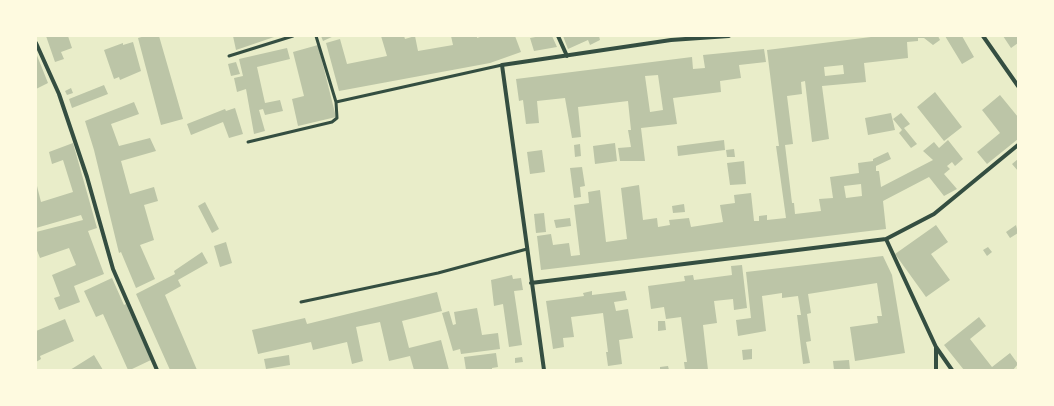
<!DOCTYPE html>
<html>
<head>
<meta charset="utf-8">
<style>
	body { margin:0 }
	#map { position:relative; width:1054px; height:406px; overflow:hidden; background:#e9edc9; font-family:Spectral,serif }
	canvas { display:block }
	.frame { position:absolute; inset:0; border:37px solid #fefae0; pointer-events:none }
</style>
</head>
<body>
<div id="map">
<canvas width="1054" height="406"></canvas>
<div class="frame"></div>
</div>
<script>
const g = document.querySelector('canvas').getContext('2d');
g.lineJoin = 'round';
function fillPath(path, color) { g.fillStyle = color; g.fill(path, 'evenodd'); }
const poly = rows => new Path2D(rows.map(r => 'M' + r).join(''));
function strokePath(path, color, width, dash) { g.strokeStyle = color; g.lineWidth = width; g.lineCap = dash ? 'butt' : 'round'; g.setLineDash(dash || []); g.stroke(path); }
const building = poly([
	[46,36,68,36,72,48,61,52,64,59,55,62],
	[145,36,159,36,183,119,161,125,138,38],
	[233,36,277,36,236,50],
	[321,36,334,36,323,41],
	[381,36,404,36,405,39,415,36,418,51,453,45,451,36,477,36,477,38,483,36,515,36,521,52,490,63,339,91,326,43,340,39,347,64,387,56],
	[541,36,552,36,557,47,534,51,530,38],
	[563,36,599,36,600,40,590,45,588,40,568,49],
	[879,36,938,36,940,40,933,45,924,38,918,38,918,41,907,42,908,58,864,63,866,82,822,86,829,139,812,142,805,81,801,82,802,94,787,96,793,144,785,145,792,203,794,203,795,214,821,211,819,199,833,198,830,177,859,173,858,163,873,161,873,159,888,152,891,159,876,166,876,171,879,171,881,187,933,160,923,151,934,142,939,148,948,140,963,159,955,166,952,162,947,166,950,169,944,174,957,189,944,196,929,177,883,201,886,229,541,270,537,236,551,234,553,245,569,243,571,256,580,255,574,205,589,203,588,192,600,190,606,242,627,239,621,188,639,185,643,220,657,218,658,227,670,225,669,220,689,218,691,227,723,222,720,205,735,203,734,195,751,193,754,221,759,221,759,216,767,215,767,220,786,218,776,146,779,146,767,50],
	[843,65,844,74,825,76,824,67],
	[861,184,862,196,846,198,844,186],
	[945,36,962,36,974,57,962,64],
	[1003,36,1018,36,1018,43,1011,48],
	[133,42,141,71,120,80,119,77,114,79,104,50,123,43,123,45],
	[318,45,336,117,298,126,292,99,304,96,293,52],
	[287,48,290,59,257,67,265,103,280,100,283,111,265,115,263,109,259,110,265,131,254,134,246,89,237,92,234,78,243,76,239,59],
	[764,49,766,62,739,65,741,78,720,81,721,92,673,98,677,124,641,128,645,161,620,161,618,148,631,147,628,130,631,130,628,101,578,107,581,137,572,138,565,98,537,101,539,123,526,124,523,100,519,101,516,79,692,57,693,69,705,68,703,55],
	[658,75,663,110,650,112,645,76],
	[36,53,48,83,36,89],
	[236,62,240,74,231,76,228,64],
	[104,85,108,94,72,108,69,99],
	[71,88,73,93,67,95,65,91],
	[935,92,962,127,944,141,917,107],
	[1000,95,1018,117,1018,139,987,164,977,152,1000,133,982,110],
	[134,102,139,114,111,124,119,146,150,138,156,151,121,161,130,194,154,187,158,201,144,205,154,240,140,245,155,279,136,288,121,252,119,253,94,150,85,121],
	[235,108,243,134,229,138,223,122,191,135,187,124,225,109,226,111],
	[891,113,895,130,868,135,865,118],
	[901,113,910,124,904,128,917,144,911,148,899,133,902,130,893,119],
	[724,140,725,150,678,156,677,146],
	[73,143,97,228,88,231,104,274,74,286,80,302,59,310,54,298,60,296,52,275,76,265,69,248,40,258,36,248,36,232,83,220,81,215,36,228,36,182,41,202,73,192,63,160,52,164,49,152],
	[615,143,617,161,595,164,593,146],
	[580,144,581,156,575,157,574,145],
	[734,149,735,157,727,157,726,150],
	[542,150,545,172,530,174,527,152],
	[1018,159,1018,171,1012,164],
	[744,161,746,184,730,185,727,163],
	[582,167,585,186,580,187,581,197,574,198,570,168],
	[205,202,219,229,212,233,198,206],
	[684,204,685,212,673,213,672,206],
	[544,213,546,232,536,233,534,214],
	[570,218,571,226,556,228,554,220],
	[936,225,948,242,931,254,950,280,926,297,895,254],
	[1016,225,1018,233,1010,238,1006,232],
	[226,242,232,263,220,267,214,246],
	[988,247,992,252,987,256,983,250],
	[202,252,208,263,178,280,181,286,165,295,197,370,170,370,136,294,175,274,174,271],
	[883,256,892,275,905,353,855,361,850,327,878,323,877,316,882,316,877,283,808,294,811,313,807,314,811,341,806,342,810,363,803,364,797,315,801,315,798,296,782,298,782,293,762,296,766,331,738,336,736,320,751,318,746,272],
	[742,265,747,308,734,310,733,299,714,301,717,323,703,325,708,370,685,370,684,362,687,362,681,317,666,319,664,307,651,309,648,286,685,281,684,276,693,275,694,280,732,275,731,266],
	[512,275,513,279,521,278,523,290,514,291,522,345,509,347,503,304,494,306,491,280],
	[112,278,124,305,126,304,151,360,130,370,128,370,103,314,96,317,84,291],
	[592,291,592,295,625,291,627,300,614,302,616,311,628,309,633,338,619,340,622,364,608,366,606,352,608,352,603,313,571,317,574,337,563,338,564,347,553,349,546,301,584,296,583,293],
	[437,292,442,311,402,321,409,348,441,340,449,370,414,370,410,356,389,361,380,322,356,327,363,361,352,364,347,342,313,350,311,342,258,354,252,330,305,318,307,324],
	[477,308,482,335,498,333,500,349,461,354,460,349,453,351,442,313,449,311,453,325,456,324,454,312],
	[979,317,986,326,970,339,992,367,1010,353,1018,364,1013,370,964,370,944,345],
	[65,319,74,341,40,356,41,359,36,362,36,331],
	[658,321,665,321,666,330,658,331],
	[752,349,752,359,743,360,742,350],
	[496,353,498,367,492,368,492,370,466,370,464,357],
	[94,355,103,370,70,370],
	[289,355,290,365,266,369,264,359],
	[522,357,523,362,515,363,515,358],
	[849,360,850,370,834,370,833,361],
	[668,366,669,370,660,370,660,367]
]);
const service = poly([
	[316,36,336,102],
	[229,56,293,36],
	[248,142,332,122,337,118,336,102,502,65],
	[301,302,438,273,527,249]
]);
const minor = poly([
	[558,36,567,56],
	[983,36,1018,86],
	[36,43,59,94,87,177,113,269,157,370],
	[886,239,934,214,1018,145],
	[531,283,886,239,936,347,936,370],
	[936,347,952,370],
	[544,370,502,65,671,40,729,36]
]);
fillPath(building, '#bcc5a7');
strokePath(service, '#344e41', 3);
strokePath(minor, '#344e41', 4);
</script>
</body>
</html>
